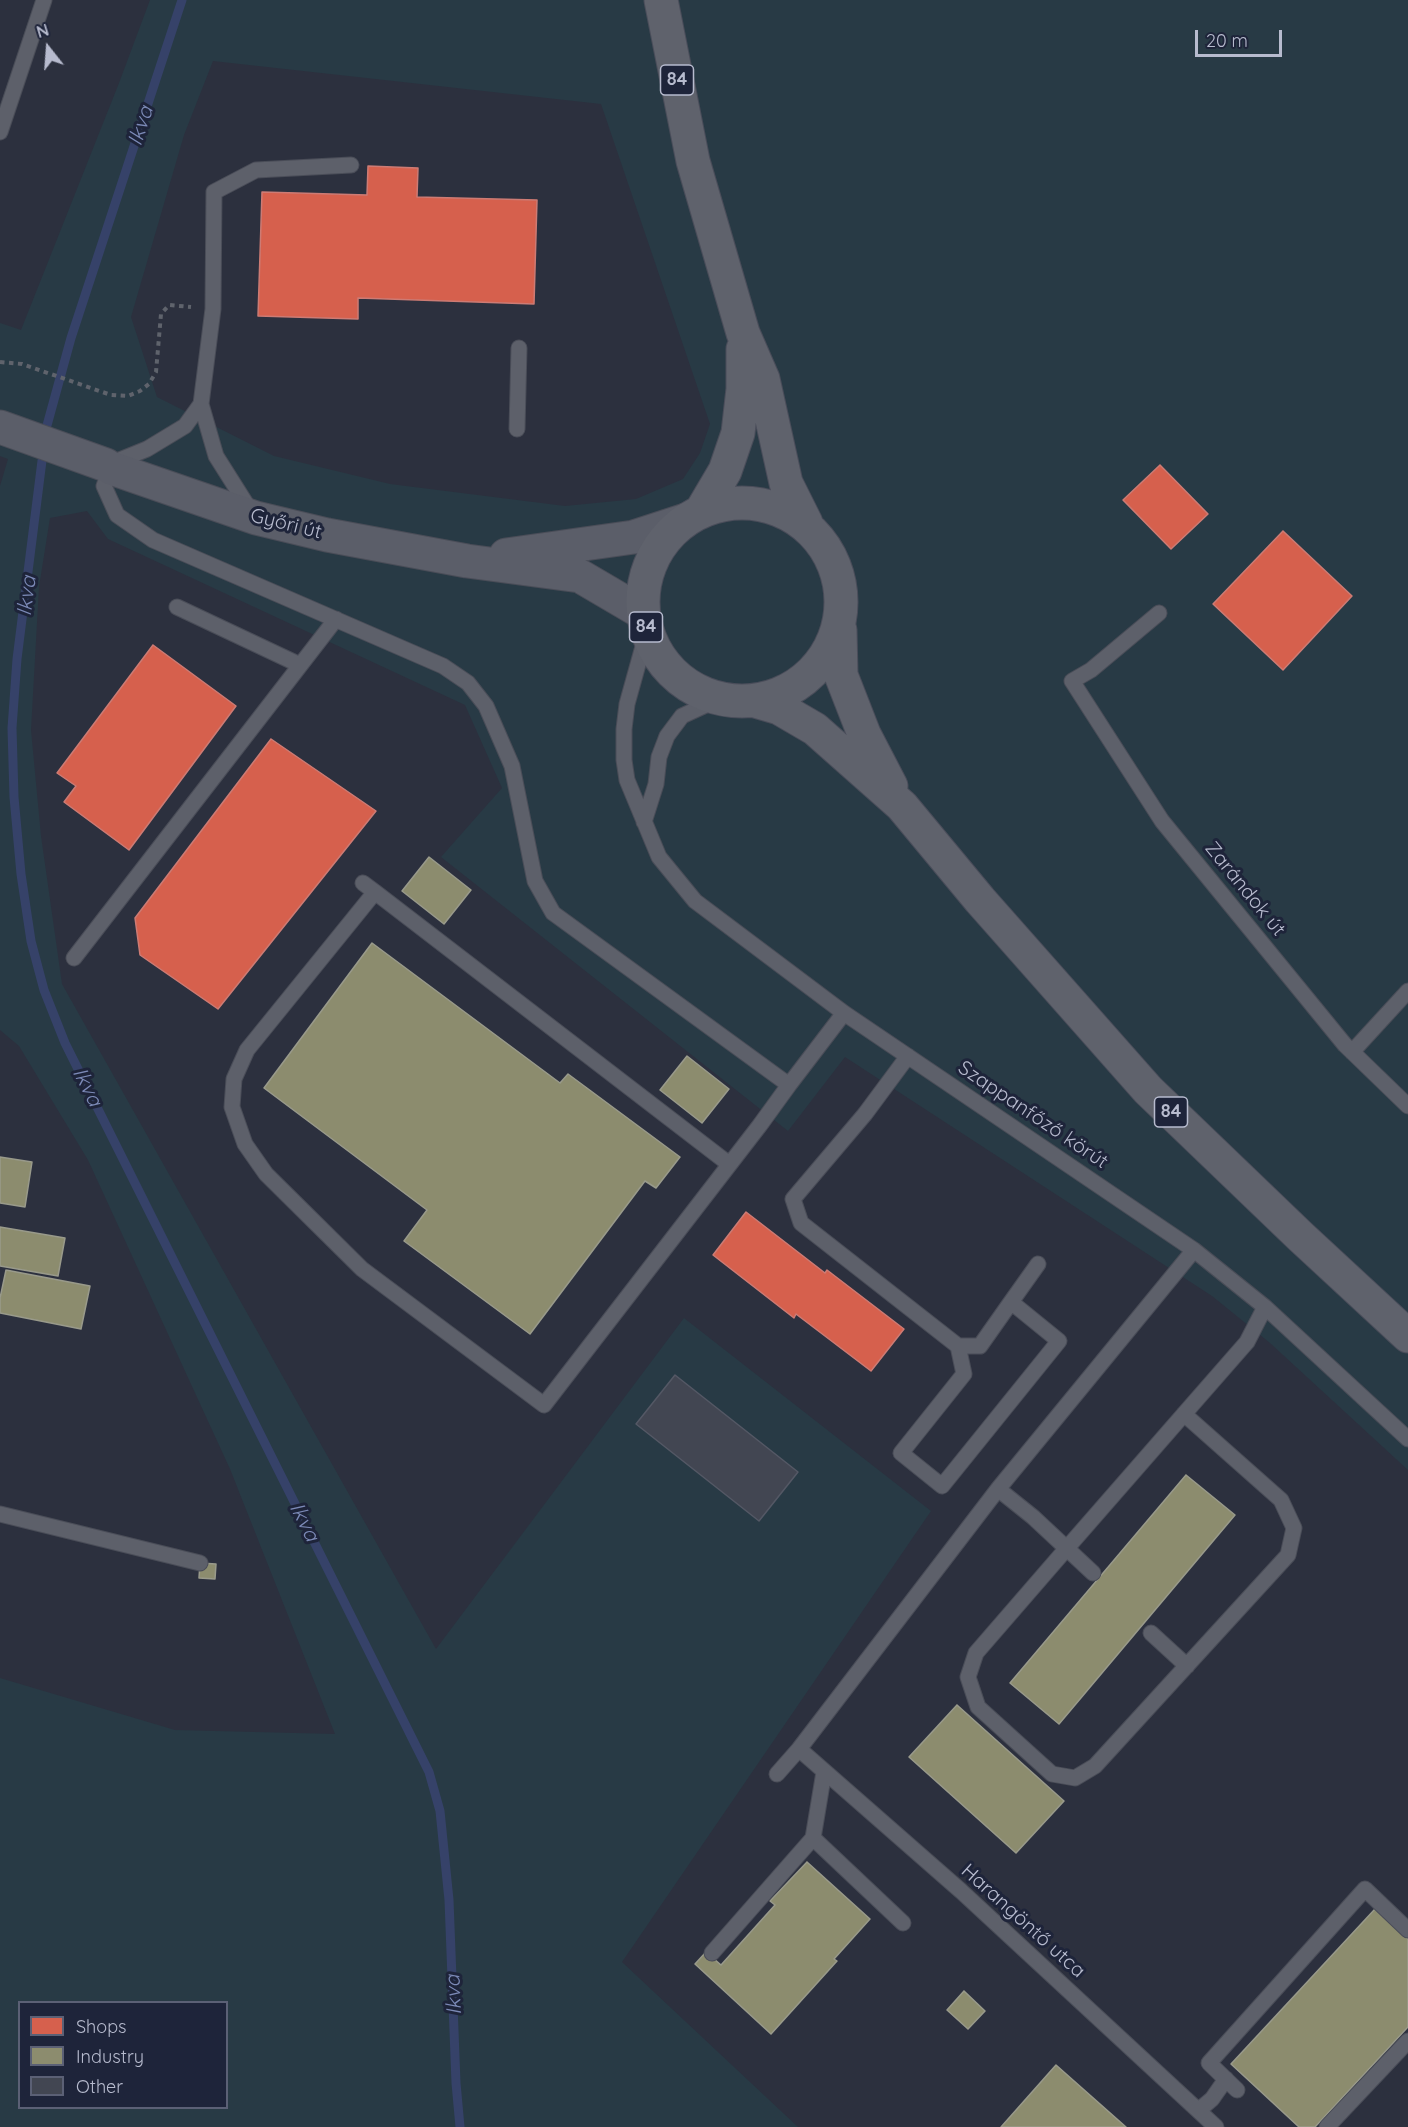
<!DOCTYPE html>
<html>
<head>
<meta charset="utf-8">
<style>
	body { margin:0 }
	#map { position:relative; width:1408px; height:2127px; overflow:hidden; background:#2c303e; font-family:Quicksand,sans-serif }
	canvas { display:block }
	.legend { position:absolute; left:18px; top:2001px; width:210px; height:108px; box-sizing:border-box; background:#1e243a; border:2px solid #5b6075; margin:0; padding:8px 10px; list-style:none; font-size:18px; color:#b7bbce }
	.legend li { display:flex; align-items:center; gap:12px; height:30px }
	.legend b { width:30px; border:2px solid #5b6075 }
	.north { position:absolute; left:18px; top:18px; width:60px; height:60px; -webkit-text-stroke:4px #1e243a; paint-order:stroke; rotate:343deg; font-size:16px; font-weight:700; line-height:24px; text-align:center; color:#b7bbce }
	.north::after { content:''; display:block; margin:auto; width:21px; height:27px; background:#b7bbce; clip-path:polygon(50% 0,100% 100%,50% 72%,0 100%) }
	.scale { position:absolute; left:1195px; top:30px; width:87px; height:27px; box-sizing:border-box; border:3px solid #b7bbce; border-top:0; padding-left:8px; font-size:18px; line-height:21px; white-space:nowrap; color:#b7bbce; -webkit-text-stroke:4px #1e243a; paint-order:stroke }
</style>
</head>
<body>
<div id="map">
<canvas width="1408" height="2127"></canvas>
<ul class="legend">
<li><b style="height:16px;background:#d6604d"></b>Shops</li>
<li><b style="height:16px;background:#8c8c6e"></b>Industry</li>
<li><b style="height:16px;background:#424652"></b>Other</li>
</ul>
<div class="north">N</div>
<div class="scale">20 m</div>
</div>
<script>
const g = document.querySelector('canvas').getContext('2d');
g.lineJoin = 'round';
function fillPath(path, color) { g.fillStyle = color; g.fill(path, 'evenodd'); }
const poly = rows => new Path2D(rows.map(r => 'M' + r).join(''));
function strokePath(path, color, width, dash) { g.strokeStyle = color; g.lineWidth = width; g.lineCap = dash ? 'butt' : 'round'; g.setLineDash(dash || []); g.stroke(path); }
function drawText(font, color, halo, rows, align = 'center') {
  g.font = font + ' Quicksand,sans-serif'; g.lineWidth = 6; g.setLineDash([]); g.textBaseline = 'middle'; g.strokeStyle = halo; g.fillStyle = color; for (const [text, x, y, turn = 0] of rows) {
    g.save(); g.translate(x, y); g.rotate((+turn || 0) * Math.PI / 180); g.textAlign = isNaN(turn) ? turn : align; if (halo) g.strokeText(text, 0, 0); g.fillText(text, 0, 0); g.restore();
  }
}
const green = poly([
	[150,0,1408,0,1408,1470,1270,1343,1212,1296,845,1057,788,1131,441,857,502,788,465,705,108,539,87,511,50,518,39,587,31,730,41,836,62,984,436,1649,684,1318,931,1511,622,1962,798,2127,0,2127,0,1678,175,1730,335,1734,230,1469,88,1160,19,1046,0,1030,0,486,8,459,0,456,0,323,21,330,119,83],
	[213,61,601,104,710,424,700,453,683,479,636,499,565,506,390,484,274,456,157,397,131,317,184,135],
	[20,2002,226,2002,226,2108,20,2108]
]);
const shops = poly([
	[368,166,418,168,417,197,537,200,534,304,358,298,358,319,258,316,262,192,367,195,368,166],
	[1160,465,1208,514,1171,549,1123,500,1160,465],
	[1283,531,1352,596,1283,670,1213,604,1283,531],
	[153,645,236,706,129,850,64,802,76,786,57,773,153,645],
	[271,739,376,811,218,1009,140,955,135,918,271,739],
	[746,1212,825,1273,827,1270,904,1329,871,1371,796,1314,794,1318,713,1255,746,1212]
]);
const industry = poly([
	[429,857,471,890,444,924,402,891,429,857],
	[372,943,560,1083,568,1074,680,1157,656,1188,645,1181,530,1334,404,1241,427,1210,264,1088,372,943],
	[687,1056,729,1089,702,1123,660,1090,687,1056],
	[0,1157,32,1162,25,1207,0,1203,0,1157],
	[0,1227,65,1238,58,1276,0,1266,0,1227],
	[6,1270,90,1286,81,1329,0,1313,0,1298,6,1270],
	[1186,1475,1235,1515,1059,1724,1010,1683,1186,1475],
	[200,1563,216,1564,215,1579,199,1578,200,1563],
	[957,1705,1064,1801,1016,1853,909,1757,957,1705],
	[807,1862,870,1919,834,1959,837,1961,771,2034,695,1964,706,1952,721,1965,775,1905,770,1901,807,1862],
	[1375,1909,1408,1939,1408,2027,1315,2127,1299,2127,1231,2064,1375,1909],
	[964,1991,985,2011,968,2029,947,2010,964,1991],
	[1056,2065,1126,2127,1001,2127,1056,2065]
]);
const stream = poly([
	[182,0,71,338,46,429,17,659,12,728,14,797,21,874,31,941,44,990,65,1043,429,1772,440,1811,449,1900,456,2083,460,2127]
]);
const building = poly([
	[675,1375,798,1472,759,1521,636,1424,675,1375]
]);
const path = poly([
	[0,362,22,364,111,395,128,396,140,391,149,384,156,372,161,314,169,305,191,307]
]);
const service = poly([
	[0,132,44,0],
	[517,429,519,348],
	[110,464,147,449,185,426,201,404],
	[111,468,104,486,117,515,153,540,443,666,468,683,486,706,512,766,535,881,553,913,789,1085,844,1013],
	[252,513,216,456,201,404,213,309,214,192,256,170,351,165],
	[177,607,300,665],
	[1159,613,1091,670,1072,681,1162,821,1345,1045,1408,1106],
	[647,632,627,704,624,729,624,760,627,780,659,857,695,901,844,1013,1194,1250,1265,1307,1408,1439],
	[644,822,656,784,659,757,667,736,682,716,721,698],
	[363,883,375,892],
	[74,958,336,619],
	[1352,1052,1408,991],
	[908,1056,865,1114,793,1199,801,1223,958,1346,964,1374,901,1453,942,1486,1059,1341,1011,1302,980,1346,958,1346],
	[729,1164,375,892,247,1050,234,1079,232,1107,245,1144,266,1174,362,1269,544,1405,760,1125,789,1085],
	[1011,1302,1038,1264],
	[1184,1414,1281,1500,1294,1528,1288,1555,1095,1766,1075,1778,1052,1774,978,1707,968,1677,976,1653,1067,1548,1184,1414,1247,1342,1265,1307],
	[998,1489,1033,1517,1093,1573],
	[0,1514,200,1563],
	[1151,1633,1187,1666],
	[799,1749,961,1891,1216,2127],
	[824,1772,813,1838,903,1923],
	[777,1774,799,1749,998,1489,1194,1250],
	[712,1953,813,1838],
	[1237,2090,1209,2063,1365,1889,1408,1930],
	[1199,2110,1212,2099,1226,2079],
	[1327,2127,1408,2041]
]);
const secondary = poly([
	[0,427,106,465],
	[111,468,256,518,327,535,467,561,580,576,643,613],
	[506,555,634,537,686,520]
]);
const primary = poly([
	[661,0,693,161,743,333,763,379,786,483,806,523],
	'643 602a99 99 0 1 1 198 0a99 99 0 1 1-198 0Z',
	[702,510,725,471,738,433,743,389,743,349],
	[840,630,841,675,864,734,891,786],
	[755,701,779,708,815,729,902,806,980,900,1148,1090,1300,1236,1408,1336]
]);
const shields = [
	[677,80,33],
	[646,627,33],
	[1171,1112,33]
];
const shieldNames = [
	["84",677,80],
	["84",646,627],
	["84",1171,1112]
];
const streetNames = [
	["Győri út",286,524,14],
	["Zarándok út",1245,889,51],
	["Szappanfőző körút",1033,1115,34],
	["Harangöntő utca",1023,1921,42]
];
const waterNames = [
	["Ikva",141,126,-72],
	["Ikva",27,596,-83],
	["Ikva",87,1087,63],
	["Ikva",304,1522,63],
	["Ikva",454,1995,-93]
];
fillPath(green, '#283a45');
fillPath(shops, '#d6604d');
strokePath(shops, '#cd7b74', 1.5);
fillPath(industry, '#8c8c6e');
strokePath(industry, '#999a8b', 1.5);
strokePath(stream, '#364269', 9);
fillPath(building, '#424652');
strokePath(building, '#545865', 1.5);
strokePath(service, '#4a4d58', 17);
strokePath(secondary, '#4a4d58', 35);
strokePath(primary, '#4a4d5a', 35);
strokePath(path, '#5f636c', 4, [4.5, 4.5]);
strokePath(service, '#5d606a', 15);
strokePath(secondary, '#5b5e69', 33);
strokePath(primary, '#5f626c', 33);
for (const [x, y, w] of shields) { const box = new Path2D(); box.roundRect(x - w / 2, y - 15, w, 30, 4.5); g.fillStyle = '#1e243a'; g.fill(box); strokePath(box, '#b7bbce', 1.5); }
drawText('bold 18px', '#b7bbce', null, shieldNames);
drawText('20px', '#b7bbce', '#1e243a', streetNames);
drawText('italic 21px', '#7c8ab7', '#1e243a', waterNames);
</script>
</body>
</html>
